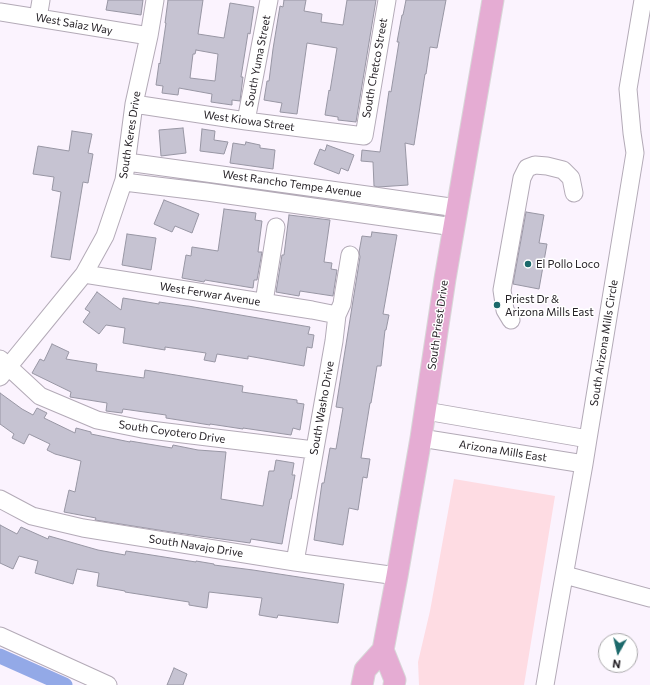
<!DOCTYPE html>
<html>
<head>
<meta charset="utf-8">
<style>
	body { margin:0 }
	#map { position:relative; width:650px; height:685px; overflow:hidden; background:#fbf3fe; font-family:Commissioner,sans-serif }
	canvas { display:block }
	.north { position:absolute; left:598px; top:633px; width:40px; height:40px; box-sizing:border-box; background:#fff; border:1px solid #a8a7a9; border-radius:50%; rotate:188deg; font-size:11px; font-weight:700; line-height:16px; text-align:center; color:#262227 }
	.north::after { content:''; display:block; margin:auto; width:14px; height:18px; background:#1c696b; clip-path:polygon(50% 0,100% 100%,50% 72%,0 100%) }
</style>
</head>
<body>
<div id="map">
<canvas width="650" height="685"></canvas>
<div class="north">N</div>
</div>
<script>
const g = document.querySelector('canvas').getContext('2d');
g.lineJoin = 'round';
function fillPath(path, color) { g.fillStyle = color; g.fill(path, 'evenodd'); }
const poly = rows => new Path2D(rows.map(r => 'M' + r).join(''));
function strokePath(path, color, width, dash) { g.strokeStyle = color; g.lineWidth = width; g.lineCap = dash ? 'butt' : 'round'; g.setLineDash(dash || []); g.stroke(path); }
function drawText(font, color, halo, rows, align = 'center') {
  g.font = font + ' Commissioner,sans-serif'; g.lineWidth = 3; g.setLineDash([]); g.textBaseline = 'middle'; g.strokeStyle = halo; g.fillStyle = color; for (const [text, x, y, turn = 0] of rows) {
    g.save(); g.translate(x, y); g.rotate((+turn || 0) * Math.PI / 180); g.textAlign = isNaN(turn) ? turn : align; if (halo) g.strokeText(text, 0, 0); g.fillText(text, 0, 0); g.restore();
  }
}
const green = poly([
	[454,479,555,496,524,685,419,685,418,662,430,611]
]);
const canal = poly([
	[0,656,65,685]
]);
const building = poly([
	[108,0,143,0,141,15,106,10,108,0],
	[168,0,203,0,198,34,224,38,230,3,254,7,250,34,248,33,241,77,243,77,240,101,232,100,232,105,211,102,212,94,179,88,178,95,162,93,163,86,156,85,159,63,160,64,166,23,165,23,168,0],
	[196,50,218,54,215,81,190,78,193,54,195,54,196,50],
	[284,0,306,0,304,11,322,14,321,22,343,25,347,0,376,0,356,122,338,120,338,117,325,115,329,90,330,91,337,48,307,43,297,114,280,112,282,103,264,100,267,81,269,81,273,49,280,6,283,7,284,0],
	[406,0,446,0,437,48,430,47,426,74,425,74,414,145,405,143,408,185,378,187,374,186,373,162,361,161,362,150,380,152,389,91,391,92,399,42,397,42,402,15,403,15,406,0],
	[183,128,186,153,161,156,159,130,183,128],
	[202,129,215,131,214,140,228,142,224,154,200,151,202,129],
	[72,131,92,134,88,153,93,154,88,183,83,182,70,260,51,257,61,192,52,190,54,177,33,174,38,146,69,151,72,131],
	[246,142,260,145,260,148,275,150,273,169,230,163,233,143,245,145,246,142],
	[327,145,354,155,348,171,341,168,339,174,314,164,320,149,325,151,327,145],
	[164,200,199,214,192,233,175,226,172,232,154,224,164,200],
	[224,209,256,213,255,220,262,221,258,252,262,252,257,280,254,280,253,288,205,280,204,282,182,278,186,255,191,256,192,247,218,251,224,209],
	[526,212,544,215,539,243,547,244,539,289,513,284,526,212],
	[289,215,330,220,324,262,332,263,331,269,337,270,333,296,300,291,299,296,276,292,282,255,284,255,289,215],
	[372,232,397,235,383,314,389,315,386,330,385,330,381,366,377,366,371,403,370,403,361,458,370,459,367,478,363,477,358,510,349,508,343,545,314,540,322,483,324,483,330,448,336,449,343,408,336,407,360,257,359,252,362,236,371,237,372,232],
	[127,234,156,238,151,270,122,265,127,234],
	[97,292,121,310,123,298,159,304,159,302,187,306,188,306,310,327,308,334,314,335,312,348,307,347,304,366,248,356,248,359,217,354,215,362,204,360,206,353,165,347,165,350,123,343,125,328,106,325,99,334,83,322,90,312,85,309,97,292],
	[52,344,69,352,66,359,97,364,96,371,144,378,145,370,243,386,242,392,297,400,297,403,304,404,300,430,293,428,291,435,243,428,243,429,210,424,210,425,166,418,166,415,123,409,122,413,106,411,107,403,70,397,71,392,32,373,40,359,44,361,52,344],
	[0,393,22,409,33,415,37,408,47,413,44,418,75,433,76,428,91,432,91,434,130,442,130,441,172,448,173,445,198,450,226,452,221,499,263,506,269,471,274,471,276,460,294,463,292,475,295,475,291,499,290,499,282,544,251,539,250,543,171,532,95,520,96,518,64,512,69,490,75,492,81,461,55,454,47,450,50,444,29,434,24,444,12,438,14,434,0,424,0,393],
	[0,525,17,534,21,527,48,539,49,536,98,550,125,555,126,551,196,562,196,561,214,564,214,565,253,570,344,584,338,623,278,615,277,618,259,615,262,598,209,592,207,608,189,605,189,602,125,592,125,591,97,586,99,573,77,569,73,584,35,573,38,561,19,556,13,569,0,563,0,525],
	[174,668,187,674,183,685,167,685,174,668]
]);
const minor = poly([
	[0,12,38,18,149,36],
	[38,18,41,0],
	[134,104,246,121,364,136,387,0],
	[246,121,269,0],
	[127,162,374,196,457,208],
	[124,182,207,192,454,227],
	[84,274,312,310,337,315],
	[264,302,276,227],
	[511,320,505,310,502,290,522,178,527,168,535,165,547,166,563,170,571,178,574,193],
	[0,359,40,396,97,420,142,429,314,450],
	[0,377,84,274,105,236,124,180,134,104,149,36,155,0],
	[426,411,588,439],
	[421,438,584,464],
	[0,499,32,516,83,528,295,562,397,576],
	[295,562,334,341,337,315,342,304,343,297,350,255],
	[565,575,650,598],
	[0,636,108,685],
	[545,685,558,610,584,464,588,439,635,153,632,133,628,89,643,0]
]);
const major = poly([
	[383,650,395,680,394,685],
	[362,685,365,670,383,650,397,576,421,438,445,279,493,0]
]);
const markers = [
	[528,264,4,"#1c696b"],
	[497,305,4,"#1c696b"]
];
const streetNames = [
	["West Saiaz Way",74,24,10],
	["South Yuma Street",258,61,-79],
	["South Chetco Street",375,68,-80],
	["West Kiowa Street",249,121,8],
	["South Keres Drive",130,135,-81],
	["West Rancho Tempe Avenue",292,184,8],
	["West Ferwar Avenue",210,294,9],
	["South Priest Drive",438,325,-82],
	["South Arizona Mills Circle",604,343,-81],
	["South Washo Drive",322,408,-80],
	["South Coyotero Drive",172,432,8],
	["Arizona Mills East",503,451,9],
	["South Navajo Drive",196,546,9]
];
const poiNames = [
	["El Pollo Loco",536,264],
	["Priest Dr &",505,299],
	["Arizona Mills East",505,312]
];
fillPath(green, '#fedce3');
strokePath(canal, '#93a9e7', 15);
fillPath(building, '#c6c3d2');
strokePath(building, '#9896a4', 1);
strokePath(minor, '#b3aab7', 19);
strokePath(major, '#d8d7d8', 23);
strokePath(minor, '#fff', 17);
strokePath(major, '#e5acd3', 21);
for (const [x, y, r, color] of markers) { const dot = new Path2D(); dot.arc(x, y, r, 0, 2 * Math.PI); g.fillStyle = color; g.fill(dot); strokePath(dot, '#fff', 1.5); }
drawText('11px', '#262227', '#fff', streetNames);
drawText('11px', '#262227', '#fff', poiNames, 'left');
</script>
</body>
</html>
